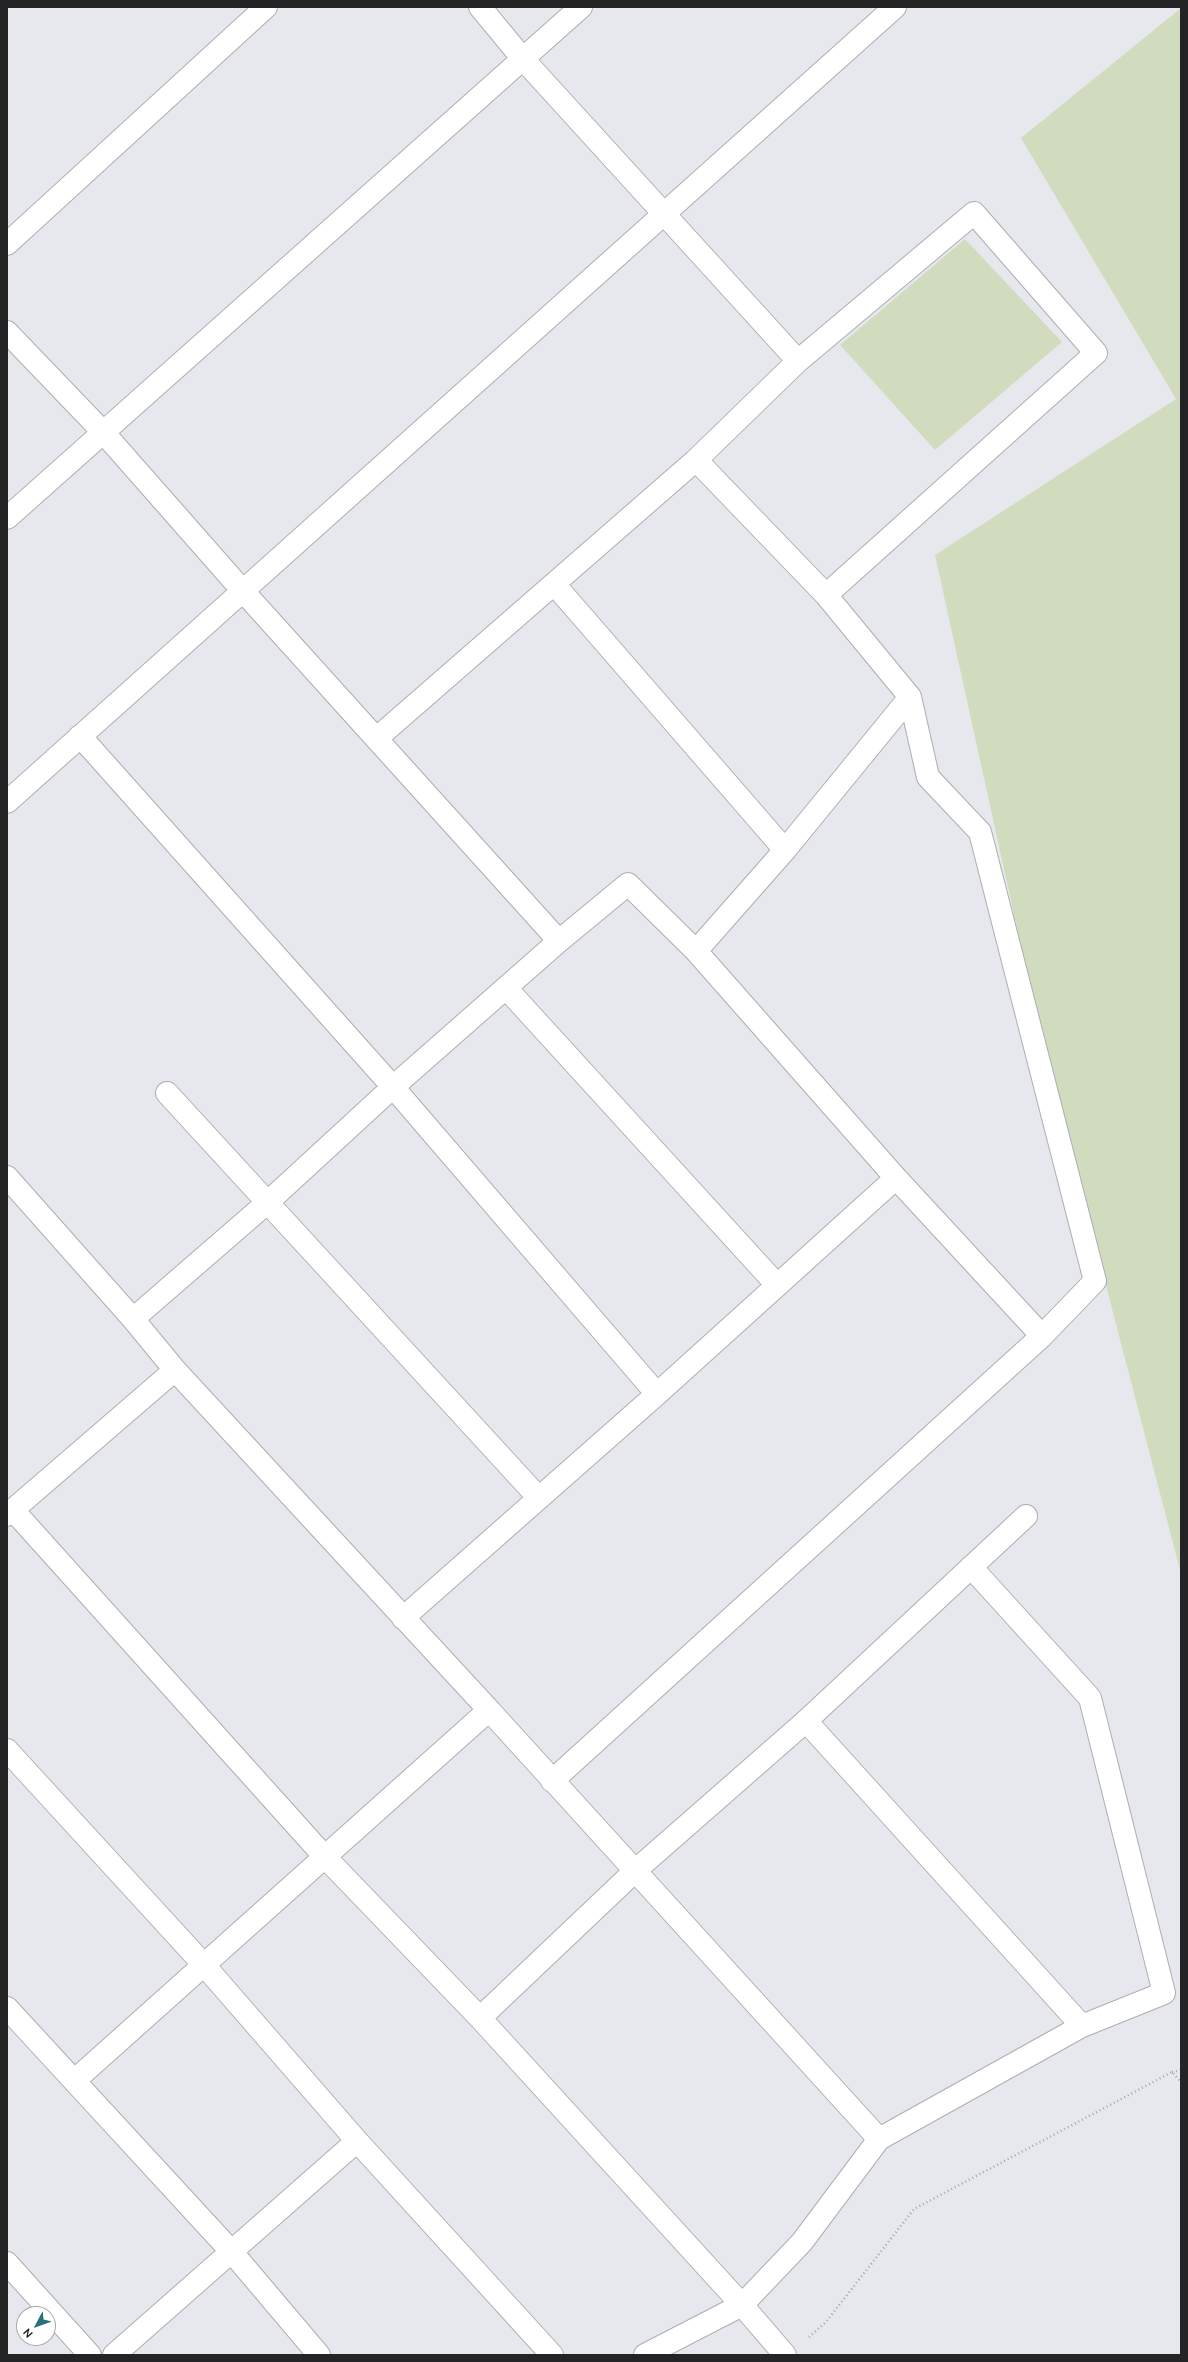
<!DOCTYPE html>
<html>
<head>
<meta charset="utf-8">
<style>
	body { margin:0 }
	#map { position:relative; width:1188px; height:2362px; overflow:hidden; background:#e7e8ee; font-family:Ubuntu,sans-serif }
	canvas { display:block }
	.frame { position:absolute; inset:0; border:8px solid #242427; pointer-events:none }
	.north { position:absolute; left:16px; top:2306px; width:40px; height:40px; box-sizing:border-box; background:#fff; border:1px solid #a7a7a9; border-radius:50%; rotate:229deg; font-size:11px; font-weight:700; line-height:16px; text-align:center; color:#242427 }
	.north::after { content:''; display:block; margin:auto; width:14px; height:18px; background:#296f7d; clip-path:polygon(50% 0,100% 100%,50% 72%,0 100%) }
</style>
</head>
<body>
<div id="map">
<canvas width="1188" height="2362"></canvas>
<div class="frame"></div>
<div class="north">N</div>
</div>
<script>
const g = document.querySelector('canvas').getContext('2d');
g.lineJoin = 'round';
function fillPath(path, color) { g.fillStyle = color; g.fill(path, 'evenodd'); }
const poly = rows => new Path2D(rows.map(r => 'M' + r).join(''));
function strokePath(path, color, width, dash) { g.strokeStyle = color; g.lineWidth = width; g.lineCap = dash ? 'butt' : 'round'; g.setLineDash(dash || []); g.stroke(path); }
const green = poly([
	[1181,8,1181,1574,1038,1024,935,555,1176,399,1021,138],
	[965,239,1062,342,935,450,840,345]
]);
const path = poly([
	[1172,2072,1181,2070],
	[809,2337,826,2322,914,2209,1172,2072,1181,2082]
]);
const minor = poly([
	[480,7,523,59,798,361,974,213,1096,353,826,595,910,697,928,777,980,832,1095,1281,1042,1336,552,1781],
	[7,244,266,7],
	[7,332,103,432,242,590,559,941],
	[696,460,826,595],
	[7,518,581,7],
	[555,585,785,850],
	[80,736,393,1087,657,1394],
	[377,738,696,460,798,361],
	[7,802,895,7],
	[696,951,785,850,910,697],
	[506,988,777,1285],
	[167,1093,538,1497],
	[7,1177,133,1319],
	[175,1370,489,1710],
	[13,1510,324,1856,480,2018,742,2305,785,2355],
	[7,1515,175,1370,133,1319,268,1202,393,1087,559,941,628,884,696,951,896,1178,1042,1336],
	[403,1618,657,1394,896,1178],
	[806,1721,1082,2026],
	[7,1750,204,1965,357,2141,552,2355],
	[7,2008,231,2251,319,2355],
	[480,2018,636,1870,806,1721,1026,1516],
	[74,2081,489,1710,879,2139],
	[7,2263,90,2355],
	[114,2355,357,2141],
	[645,2355,742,2305,802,2242,879,2139,1082,2026,1164,1993,1090,1698,971,1567]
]);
fillPath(green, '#d1dcbe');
strokePath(minor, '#adadb3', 24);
strokePath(path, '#a5a5aa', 2.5, [1, 3]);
strokePath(minor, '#fff', 22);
</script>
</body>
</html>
